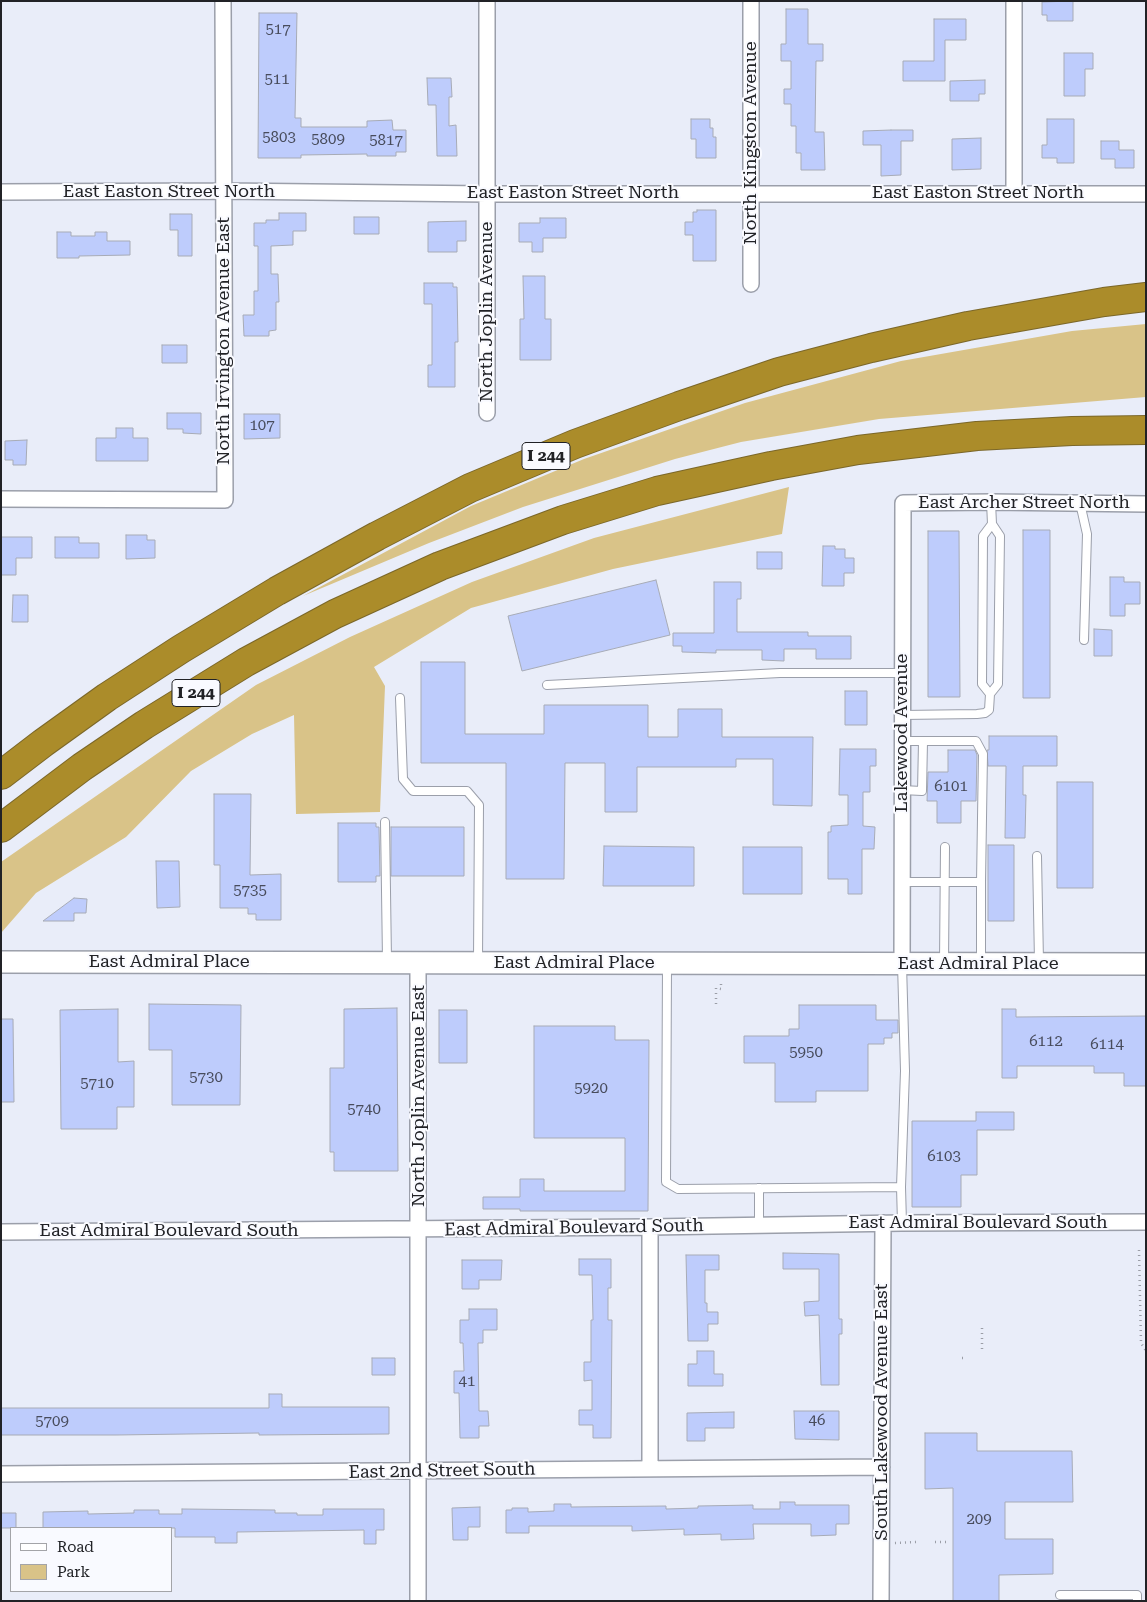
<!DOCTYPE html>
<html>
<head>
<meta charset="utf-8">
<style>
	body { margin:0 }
	#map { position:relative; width:1147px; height:1602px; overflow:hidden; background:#e9edf9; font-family:"Roboto Serif",serif }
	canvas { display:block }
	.frame { position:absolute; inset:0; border:2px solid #212226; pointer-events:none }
	.legend { position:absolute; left:10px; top:1527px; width:162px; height:65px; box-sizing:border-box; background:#f9faff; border:1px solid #a3a4a8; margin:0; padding:6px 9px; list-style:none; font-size:15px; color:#212226 }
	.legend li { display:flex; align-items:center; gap:10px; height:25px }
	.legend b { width:25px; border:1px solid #a3a4a8 }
</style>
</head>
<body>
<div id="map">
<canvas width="1147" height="1602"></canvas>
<div class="frame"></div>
<ul class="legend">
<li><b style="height:6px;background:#fff"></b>Road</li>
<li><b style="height:14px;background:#d9c388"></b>Park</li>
</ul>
</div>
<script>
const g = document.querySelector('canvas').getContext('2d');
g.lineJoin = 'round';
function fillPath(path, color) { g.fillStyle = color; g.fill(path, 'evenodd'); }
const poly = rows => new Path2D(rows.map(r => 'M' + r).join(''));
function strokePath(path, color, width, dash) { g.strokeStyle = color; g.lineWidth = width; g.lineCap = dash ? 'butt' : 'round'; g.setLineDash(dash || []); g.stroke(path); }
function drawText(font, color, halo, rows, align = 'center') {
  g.font = font + ' "Roboto Serif",serif'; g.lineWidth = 4; g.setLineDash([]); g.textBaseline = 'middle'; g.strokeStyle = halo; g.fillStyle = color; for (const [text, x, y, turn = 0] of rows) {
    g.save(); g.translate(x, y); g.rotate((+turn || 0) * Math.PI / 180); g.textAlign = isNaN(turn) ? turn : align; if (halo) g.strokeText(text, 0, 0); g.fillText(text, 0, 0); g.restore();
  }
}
const green = poly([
	[1146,324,1146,397,879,419,741,442,675,459,523,507,429,543,303,596,471,506,584,459,745,403,901,361,1072,331],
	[789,487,782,534,613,569,471,608,374,667,385,686,380,812,296,814,294,715,252,734,191,771,126,837,36,893,1,933,1,862,256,685,350,637,472,582,594,538]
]);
const building = poly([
	[1073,1,1073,21,1047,21,1047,15,1042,15,1042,2,1073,1],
	[786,9,808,9,808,44,823,44,823,61,816,61,815,132,824,132,825,170,801,170,801,153,796,153,796,126,791,126,791,104,784,104,784,89,791,89,791,61,781,61,781,44,786,44,786,9],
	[259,13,297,13,295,118,301,118,301,127,367,127,367,121,392,120,393,130,406,130,406,152,396,152,396,156,367,156,367,154,301,155,301,158,258,158,259,13],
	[934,19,966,19,966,40,945,40,945,81,903,81,903,61,934,61,934,19],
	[1064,53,1093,53,1093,69,1085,69,1085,96,1064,96,1064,53],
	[427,78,451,78,452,97,449,97,449,126,456,125,457,156,437,156,436,105,428,105,427,78],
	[985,80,985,94,979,94,979,101,950,101,950,81,985,80],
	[691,119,710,119,710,128,713,128,713,137,716,137,716,158,696,158,696,139,691,139,691,119],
	[1047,119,1074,119,1074,163,1057,163,1057,158,1042,158,1042,145,1047,145,1047,119],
	[891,130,913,130,913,141,901,141,901,175,881,176,881,145,863,145,863,131,891,130],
	[981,138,981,169,952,170,952,139,981,138],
	[1101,141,1119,141,1119,150,1134,150,1134,168,1115,168,1115,159,1101,159,1101,141],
	[697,210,716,210,716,261,693,261,693,235,685,235,685,222,693,222,693,212,697,212,697,210],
	[279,213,306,213,306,231,293,231,293,245,271,246,271,274,278,274,279,302,276,302,276,330,269,331,269,336,244,336,243,315,254,315,254,291,258,291,258,246,254,246,254,223,266,223,266,220,279,220,279,213],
	[170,214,192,214,192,256,178,256,178,230,170,230,170,214],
	[354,217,379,217,379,234,354,234,354,217],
	[540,218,566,218,566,238,543,238,543,252,532,252,532,242,519,242,519,223,540,223,540,218],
	[466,221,466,241,457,241,457,252,428,252,428,222,466,221],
	[57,232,71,232,71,236,95,236,95,232,107,232,107,241,130,241,130,255,79,256,79,258,57,258,57,232],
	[523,276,545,276,545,319,551,319,551,360,520,360,520,319,524,319,523,276],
	[424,283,453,283,453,287,457,287,458,342,455,342,455,387,428,387,428,365,432,365,432,304,424,304,424,283],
	[162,345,187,345,187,363,162,363,162,345],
	[167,413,201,413,201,434,183,433,183,429,167,429,167,413],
	[244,414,280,414,280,438,244,439,244,414],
	[116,428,133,428,133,438,148,438,148,461,96,461,96,438,116,438,116,428],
	[27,440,26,465,13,465,13,460,5,460,5,441,27,440],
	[1023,530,1050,530,1050,698,1023,698,1023,530],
	[928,531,959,531,960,697,928,697,928,531],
	[126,535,147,535,147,540,155,540,155,558,126,559,126,535],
	[1,537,32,537,32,558,16,558,16,575,1,575,1,537],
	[55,537,79,537,79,543,99,543,99,558,55,558,55,537],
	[823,546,835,546,835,549,845,549,845,558,854,558,854,573,844,573,844,586,822,586,823,546],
	[757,552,782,552,782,569,757,569,757,552],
	[1110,577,1124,577,1124,582,1140,582,1140,604,1125,604,1125,616,1110,616,1110,577],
	[656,580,670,635,522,671,508,616,656,580],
	[714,582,741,582,741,599,737,599,737,632,808,632,808,636,851,636,851,659,816,659,816,649,784,649,784,661,762,660,762,650,716,650,716,653,682,652,682,646,673,646,673,633,714,633,714,582],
	[13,595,28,595,28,622,12,622,13,595],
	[1094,629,1112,630,1112,656,1094,656,1094,629],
	[421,662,465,662,465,734,544,734,544,705,648,705,648,737,678,737,678,709,722,709,722,737,813,737,812,806,773,805,773,759,736,759,736,767,637,767,637,812,605,812,605,763,565,763,564,879,506,879,506,763,421,763,421,662],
	[845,691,867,691,867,725,845,725,845,691],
	[989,736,1057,736,1057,766,1023,766,1023,795,1026,795,1025,838,1005,838,1006,766,988,766,987,750,989,750,989,736],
	[840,749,876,749,876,766,870,766,870,792,863,792,863,826,875,827,874,849,862,849,862,894,848,894,848,879,828,879,828,832,831,832,831,826,848,825,848,795,839,795,840,749],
	[948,750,975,750,977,755,976,801,961,801,961,823,937,823,937,801,927,801,928,772,948,772,948,750],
	[1057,782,1093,782,1093,888,1057,888,1057,782],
	[214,794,251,794,250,875,281,874,281,920,256,920,256,914,248,914,248,908,220,908,220,865,214,865,214,794],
	[338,823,376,823,376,827,379,827,380,876,376,876,376,882,338,882,338,823],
	[391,827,464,827,464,876,391,876,391,827],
	[988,845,1014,845,1014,921,988,921,988,845],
	[604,846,694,847,694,886,603,886,604,846],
	[743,847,802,847,802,894,743,894,743,847],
	[156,861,179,861,180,907,157,908,156,861],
	[74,898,87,899,86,913,74,913,74,921,43,921,74,898],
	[149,1004,241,1005,240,1105,172,1105,172,1050,149,1050,149,1004],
	[799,1005,876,1005,876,1020,898,1020,898,1033,892,1033,892,1038,884,1038,884,1044,868,1044,868,1091,816,1091,816,1102,775,1102,775,1063,744,1063,744,1036,789,1036,789,1029,799,1029,799,1005],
	[397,1008,398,1171,334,1171,334,1152,330,1152,330,1068,344,1068,344,1009,397,1008],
	[118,1009,118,1062,134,1061,134,1107,117,1107,117,1129,61,1129,60,1010,118,1009],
	[1002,1009,1016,1009,1016,1017,1146,1016,1146,1086,1124,1086,1124,1073,1094,1073,1094,1066,1017,1066,1017,1078,1002,1078,1002,1009],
	[439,1010,467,1010,467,1063,439,1063,439,1010],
	[1,1019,13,1019,14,1102,1,1102,1,1019],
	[534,1026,615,1026,615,1040,649,1040,648,1211,520,1211,520,1209,483,1209,483,1197,520,1197,520,1179,544,1179,544,1191,625,1191,625,1138,534,1138,534,1026],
	[976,1112,1014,1112,1014,1130,977,1130,977,1175,961,1175,961,1207,912,1207,912,1121,976,1121,976,1112],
	[783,1253,839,1254,839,1319,842,1319,842,1334,839,1334,839,1385,821,1385,819,1315,805,1316,804,1302,819,1301,819,1269,783,1269,783,1253],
	[686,1255,719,1255,719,1270,705,1270,705,1303,707,1303,707,1312,718,1312,718,1324,708,1324,708,1341,688,1341,686,1255],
	[579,1259,611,1259,611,1288,608,1288,608,1320,612,1320,611,1438,593,1438,593,1425,579,1425,579,1410,592,1410,592,1380,584,1381,584,1362,591,1362,591,1320,593,1320,592,1275,579,1275,579,1259],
	[462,1260,502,1260,501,1280,479,1280,479,1289,462,1289,462,1260],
	[469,1309,497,1309,497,1330,483,1330,483,1343,478,1343,479,1411,488,1411,489,1426,479,1426,479,1438,460,1438,459,1393,454,1393,454,1371,464,1371,463,1343,460,1343,460,1320,469,1320,469,1309],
	[697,1351,714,1351,714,1374,723,1374,723,1386,688,1386,688,1364,697,1364,697,1351],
	[372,1358,395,1358,395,1375,372,1375,372,1358],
	[269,1394,282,1394,282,1407,389,1407,389,1434,259,1435,259,1433,116,1435,1,1435,1,1408,269,1408,269,1394],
	[794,1411,839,1411,839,1440,795,1439,794,1411],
	[734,1412,734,1428,705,1428,705,1441,687,1441,687,1413,734,1412],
	[925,1433,977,1433,977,1451,1072,1451,1073,1502,1005,1502,1005,1539,1053,1539,1053,1574,999,1575,999,1601,953,1601,953,1488,925,1489,925,1433],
	[780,1502,795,1502,795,1505,849,1505,849,1524,836,1524,836,1535,811,1536,811,1524,753,1524,754,1539,721,1540,721,1534,684,1535,684,1529,632,1531,632,1526,529,1526,529,1533,506,1533,506,1510,512,1510,512,1508,528,1508,528,1512,554,1511,554,1504,571,1504,571,1507,666,1506,666,1509,698,1508,698,1506,753,1505,753,1509,780,1509,780,1502],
	[480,1507,480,1527,468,1527,468,1540,453,1540,452,1508,480,1507],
	[182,1509,275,1510,275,1513,297,1513,297,1515,323,1515,323,1509,384,1509,384,1530,376,1530,376,1544,364,1544,364,1530,237,1532,237,1543,215,1543,215,1537,175,1537,175,1528,43,1528,43,1512,88,1511,88,1514,134,1513,134,1510,159,1510,159,1514,182,1514,182,1509],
	[1,1513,16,1513,16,1528,1,1528,1,1513]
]);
const path = poly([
	[716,1004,716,988,721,989,721,980],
	[1139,1250,1141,1343,1146,1351],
	[982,1328,982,1353],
	[962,1358,967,1358],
	[935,1542,949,1542],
	[895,1543,916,1542]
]);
const service = poly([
	[1080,503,1087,534,1084,640],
	[547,685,780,673,903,673],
	[990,694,982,684,983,536,992,524],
	[400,698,403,779,413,791,467,791,479,805,478,960],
	[902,715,977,714,985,713,989,710,990,694,998,684,1000,536,992,524,991,502],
	[902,741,976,741,983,754,981,882,981,961],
	[902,790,922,791,923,742],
	[385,822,387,960],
	[1037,856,1039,962],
	[902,882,981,882],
	[944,962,945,847],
	[667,965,666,1182,678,1189,901,1187,902,1223],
	[901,1187,905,1071,902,964],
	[759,1188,759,1225],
	[1060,1595,1137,1595,1137,1601]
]);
const minor = poly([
	[1,192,224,191,487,194,1146,194],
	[1014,193,1014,1],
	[751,284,751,1],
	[487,413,487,1],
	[1,499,225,500,223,1],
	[418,962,418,1601],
	[902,964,903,503,991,502,1146,504],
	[650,1227,650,1469],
	[1,1232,650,1227,902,1223,1146,1222],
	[1,1474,882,1467],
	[881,1601,883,1223]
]);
const secondary = poly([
	[1,962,1146,964]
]);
const motorway = poly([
	[1,775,43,743,107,697,181,649,277,591,377,536,470,488,575,444,679,406,779,372,871,348,968,326,1104,302,1146,297],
	[1,828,82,767,144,725,246,662,335,614,440,566,563,520,657,491,771,466,858,450,977,436,1072,431,1146,430]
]);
const numberNames = [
	["517",278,30],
	["511",277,80],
	["5803",279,138],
	["5809",328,140],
	["5817",386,141],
	["107",262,426],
	["6101",951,787],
	["5735",250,891],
	["6112",1046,1042],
	["6114",1107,1045],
	["5950",806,1053],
	["5730",206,1078],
	["5710",97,1084],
	["5920",591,1089],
	["5740",364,1110],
	["6103",944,1157],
	["41",467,1382],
	["46",817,1421],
	["5709",52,1422],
	["209",979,1520]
];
const shields = [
	[546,456,48],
	[196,693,48]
];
const shieldNames = [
	["I 244",546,456],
	["I 244",196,693]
];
const streetNames = [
	["North Kingston Avenue",751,143,-90],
	["East Easton Street North",169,192],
	["East Easton Street North",573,193],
	["East Easton Street North",978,193],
	["North Joplin Avenue",487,312,-90],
	["North Irvington Avenue East",224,341,-90],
	["East Archer Street North",1024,503],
	["Lakewood Avenue",902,733,-90],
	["East Admiral Place",169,962],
	["East Admiral Place",574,963],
	["East Admiral Place",978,964],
	["North Joplin Avenue East",419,1096,-90],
	["East Admiral Boulevard South",978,1223],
	["East Admiral Boulevard South",574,1228,-1],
	["East Admiral Boulevard South",169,1231],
	["South Lakewood Avenue East",882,1412,-90],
	["East 2nd Street South",442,1471,-1]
];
fillPath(green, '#d9c388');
fillPath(building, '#beccfc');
strokePath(building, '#a7abb6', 1);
strokePath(service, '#9b9faa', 10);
strokePath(minor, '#9b9faa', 18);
strokePath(secondary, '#9b9faa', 24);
strokePath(motorway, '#7b6729', 30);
strokePath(path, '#9b9ea7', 2.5, [1, 4]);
strokePath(service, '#fff', 8);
strokePath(minor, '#fff', 15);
strokePath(secondary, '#fff', 21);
strokePath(motorway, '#ab8c2a', 28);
drawText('15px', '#484c5c', null, numberNames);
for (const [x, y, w] of shields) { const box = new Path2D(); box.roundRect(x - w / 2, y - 13.5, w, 27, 4); g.fillStyle = '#f9faff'; g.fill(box); strokePath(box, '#212226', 1); }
drawText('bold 16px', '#212226', null, shieldNames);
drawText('18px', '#212226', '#f9faff', streetNames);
</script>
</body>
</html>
